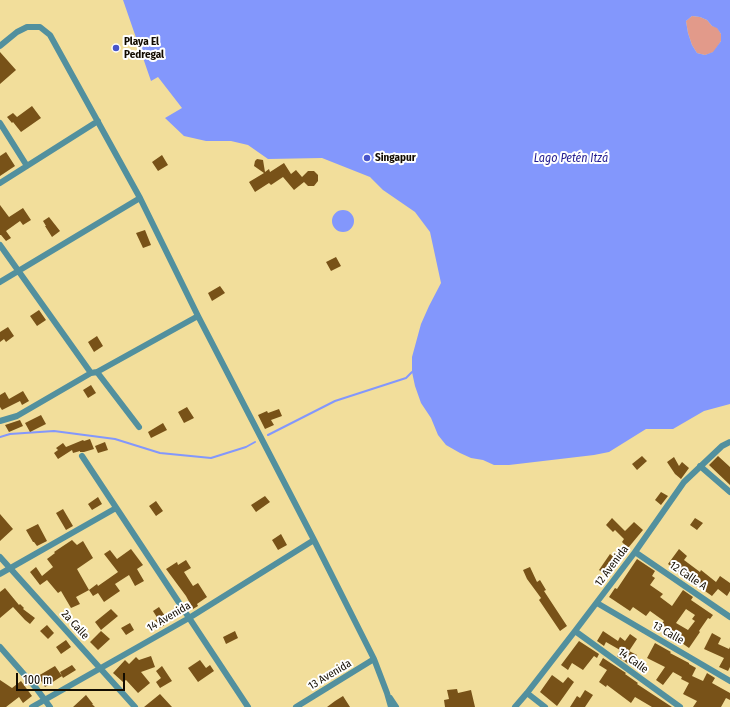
<!DOCTYPE html>
<html>
<head>
<meta charset="utf-8">
<style>
	body { margin:0 }
	#map { position:relative; width:730px; height:707px; overflow:hidden; background:#f2de9b; font-family:"Fira Sans Condensed",sans-serif }
	canvas { display:block }
	.scale { position:absolute; left:16px; top:673px; width:109px; height:18px; box-sizing:border-box; border:2px solid #130c00; border-top:0; padding-left:5px; font-size:12px; line-height:14px; white-space:nowrap; color:#130c00; -webkit-text-stroke:3px #fff; paint-order:stroke }
</style>
</head>
<body>
<div id="map">
<canvas width="730" height="707"></canvas>
<div class="scale">100 m</div>
</div>
<script>
const g = document.querySelector('canvas').getContext('2d');
g.lineJoin = 'round';
function fillPath(path, color) { g.fillStyle = color; g.fill(path, 'evenodd'); }
const poly = rows => new Path2D(rows.map(r => 'M' + r).join(''));
function strokePath(path, color, width, dash) { g.strokeStyle = color; g.lineWidth = width; g.lineCap = dash ? 'butt' : 'round'; g.setLineDash(dash || []); g.stroke(path); }
function drawText(font, color, halo, rows, align = 'center') {
  g.font = font + ' "Fira Sans Condensed",sans-serif'; g.lineWidth = 4; g.setLineDash([]); g.textBaseline = 'middle'; g.strokeStyle = halo; g.fillStyle = color; for (const [text, x, y, turn = 0] of rows) {
    g.save(); g.translate(x, y); g.rotate((+turn || 0) * Math.PI / 180); g.textAlign = isNaN(turn) ? turn : align; if (halo) g.strokeText(text, 0, 0); g.fillText(text, 0, 0); g.restore();
  }
}
const green = poly([
	[692,16,700,17,707,20,712,26,717,27,721,34,721,41,714,52,705,55,697,53,692,45,688,33,686,21]
]);
const water = poly([
	[123,0,730,0,730,404,704,411,673,429,646,429,609,452,594,455,509,465,494,465,483,460,471,458,460,453,446,445,438,435,431,418,421,403,415,386,412,372,412,357,421,324,429,306,441,283,430,232,415,212,383,190,370,177,322,158,268,159,248,145,231,141,206,141,184,136,165,118,182,108,158,77,151,81],
	[692,16,700,17,707,20,712,26,717,28,721,34,721,41,713,52,705,55,697,53,692,45,688,33,686,21],
	'332 221a11 11 0 1 1 22 0a11 11 0 1 1-22 0Z'
]);
const stream = poly([
	[268,435,335,401,406,378,412,372],
	[0,437,10,434,54,431,115,439,160,453,211,458,246,447,255,442]
]);
const building = poly([
	[0,52,16,70,0,84],
	[32,106,41,118,21,132,13,122,12,123,7,117,13,113,17,117],
	[6,152,15,166,0,176,0,156],
	[162,155,168,165,158,171,152,162],
	[257,159,263,160,265,172,269,169,270,172,284,163,291,174,296,170,302,177,308,171,314,171,318,175,318,181,314,186,308,186,304,182,294,190,283,177,271,185,269,183,255,192,249,182,264,173,254,166,255,161],
	[0,205,9,217,23,208,31,220,23,225,20,221,6,231,11,238,6,241,1,235,0,235],
	[49,217,60,231,52,237,45,226,46,226,43,221],
	[145,230,151,245,143,248,136,233],
	[336,257,341,266,331,271,326,262],
	[220,286,225,293,212,301,208,293],
	[39,310,46,320,37,326,30,316],
	[8,327,14,336,6,342,4,339,0,342,0,332],
	[97,336,103,346,94,352,88,342],
	[91,385,96,393,88,398,83,390],
	[23,391,29,401,22,405,20,401,2,410,0,407,0,395,5,392,9,399],
	[187,407,194,418,184,423,178,412],
	[279,409,282,416,271,420,274,425,265,429,258,415,267,411,268,413],
	[41,415,46,424,30,432,25,423],
	[20,420,23,426,9,432,5,425],
	[163,423,167,430,151,438,148,432],
	[90,439,94,449,84,452,80,452,80,451,73,453,72,450,58,459,54,453,58,450,56,448,63,443,66,447,83,440,84,441],
	[105,442,108,450,98,453,95,446],
	[642,456,647,461,637,470,632,464],
	[718,456,730,467,730,485,709,465],
	[674,457,679,466,682,462,689,468,681,479,675,474,667,462],
	[661,492,668,496,661,505,655,500],
	[265,496,270,502,256,512,251,505],
	[98,497,102,504,92,510,88,504],
	[156,501,163,511,156,516,149,506],
	[63,509,73,526,66,530,56,513],
	[0,514,13,529,0,541],
	[612,518,625,531,634,522,643,530,628,548,622,542,624,539,615,530,613,532,606,525],
	[695,518,703,523,697,530,690,525],
	[38,524,47,541,37,546,34,542,33,542,26,530],
	[281,534,287,545,278,550,272,540],
	[72,540,77,545,83,541,93,558,77,569,89,590,76,597,80,604,71,608,61,591,58,593,47,580,40,585,30,572,36,567,42,576,53,567,47,559,55,553,54,552],
	[131,549,143,565,137,569,144,581,135,586,129,575,115,584,120,591,104,602,98,593,93,596,89,590,97,584,98,586,118,572,104,554,110,550,117,559],
	[679,549,687,556,684,560,700,572,701,570,716,582,720,576,730,583,730,591,727,596,718,589,712,596,698,586,697,587,668,564],
	[610,554,616,559,614,562,616,564,611,569,612,570,607,576,599,570],
	[637,559,655,571,652,576,655,578,650,585,663,594,660,597,672,606,683,590,693,597,691,600,713,615,710,619,708,618,699,631,700,632,689,648,679,641,670,637,673,632,661,624,664,621,650,611,646,616,633,607,630,611,609,597,615,588,617,589],
	[686,609,695,615,692,619,695,621,688,630,676,623],
	[186,560,191,568,184,572,193,586,198,583,207,597,197,604,198,606,193,609,186,596,166,569,177,562,178,565],
	[530,567,537,582,540,580,546,590,544,591,567,626,560,631,539,600,541,598,527,579,523,570],
	[5,588,19,605,20,604,24,608,23,609,35,618,30,624,25,620,13,607,0,618,0,592],
	[159,607,169,622,160,628,155,620,158,619,153,611],
	[111,609,118,616,101,630,95,622],
	[130,623,134,630,126,635,121,628],
	[47,625,54,633,48,639,40,631],
	[101,631,110,639,98,650,90,642],
	[235,631,238,638,226,644,223,637],
	[603,631,618,641,620,637,625,641,630,634,637,639,629,651,637,655,630,665,617,656,620,650,606,642,604,646,597,641],
	[712,633,721,638,718,644,729,649,730,647,730,667,728,671,719,667,724,658,704,649],
	[66,640,71,647,61,654,56,647],
	[579,641,599,654,597,658,594,656,583,670,572,663,568,670,561,665],
	[655,643,671,652,670,653,689,663,689,664,696,668,692,676,703,681,707,673,715,678,712,683,730,693,730,700,726,698,721,707,693,707,697,701,683,694,689,683,681,679,682,677,673,672,663,685,656,680,665,667,647,658],
	[151,656,155,667,141,672,150,683,138,693,126,680,123,682,113,673,125,660,129,664,136,657,139,660],
	[603,658,626,673,625,674,638,683,637,684,672,707,652,707,635,697,631,703,607,685,606,687,599,682,607,670,599,665],
	[200,660,206,668,210,665,214,671,198,682,188,668],
	[72,665,76,670,63,678,60,672],
	[55,666,62,676,45,687,38,676],
	[162,666,172,681,160,688,156,682,161,678,156,671],
	[552,675,563,683,568,677,574,682,557,706,540,692],
	[0,680,12,688,21,681,32,696,23,703,19,697,6,707,0,707],
	[457,689,458,693,471,690,475,707,445,707,444,700,449,699,447,690],
	[585,690,593,695,585,707,570,707,577,696,580,698],
	[160,694,172,707,144,707],
	[86,695,93,704,92,704,95,707,73,707],
	[343,696,350,707,327,707,335,701]
]);
const street = poly([
	[0,46,17,32,27,27,40,27,50,35,140,198,198,316,314,540,374,659,387,693,391,707],
	[0,123,27,166],
	[0,183,98,121],
	[0,245,91,373],
	[0,282,140,198],
	[97,372,139,427],
	[0,421,17,416,91,373,97,372,198,316],
	[82,456,248,707],
	[700,466,730,492],
	[635,552,730,617],
	[0,557,135,707],
	[0,574,116,508],
	[597,603,730,681],
	[575,631,680,707],
	[0,647,36,688,50,707],
	[527,693,545,707],
	[390,698,396,707],
	[32,707,189,618,314,540],
	[296,707,374,659],
	[515,707,527,693,575,631,635,552,684,482,722,446,730,442]
]);
const markers = [
	[116,48,4,"#4855ca"],
	[367,158,4,"#4855ca"]
];
const poiNames = [
	["Playa El",124,42],
	["Pedregal",124,55],
	["Singapur",375,158]
];
const streetNames = [
	["12 Avenida",612,566,-53],
	["12 Calle A",688,576,34],
	["14 Avenida",169,617,-30],
	["2a Calle",75,625,48],
	["13 Calle",668,633,30],
	["14 Calle",633,661,36],
	["13 Avenida",330,675,-31]
];
const waterNames = [
	["Lago Petén Itzá",571,159]
];
fillPath(green, '#e29a8a');
fillPath(water, '#8397fc');
strokePath(stream, '#8397fc', 2);
fillPath(building, '#785218');
strokePath(street, '#52909e', 6);
for (const [x, y, r, color] of markers) { const dot = new Path2D(); dot.arc(x, y, r, 0, 2 * Math.PI); g.fillStyle = color; g.fill(dot); strokePath(dot, '#fff', 1.5); }
drawText('bold 11px', '#130c00', '#fff', poiNames, 'left');
drawText('11px', '#130c00', '#fff', streetNames);
drawText('italic 12px', '#221c90', '#fff', waterNames);
</script>
</body>
</html>
